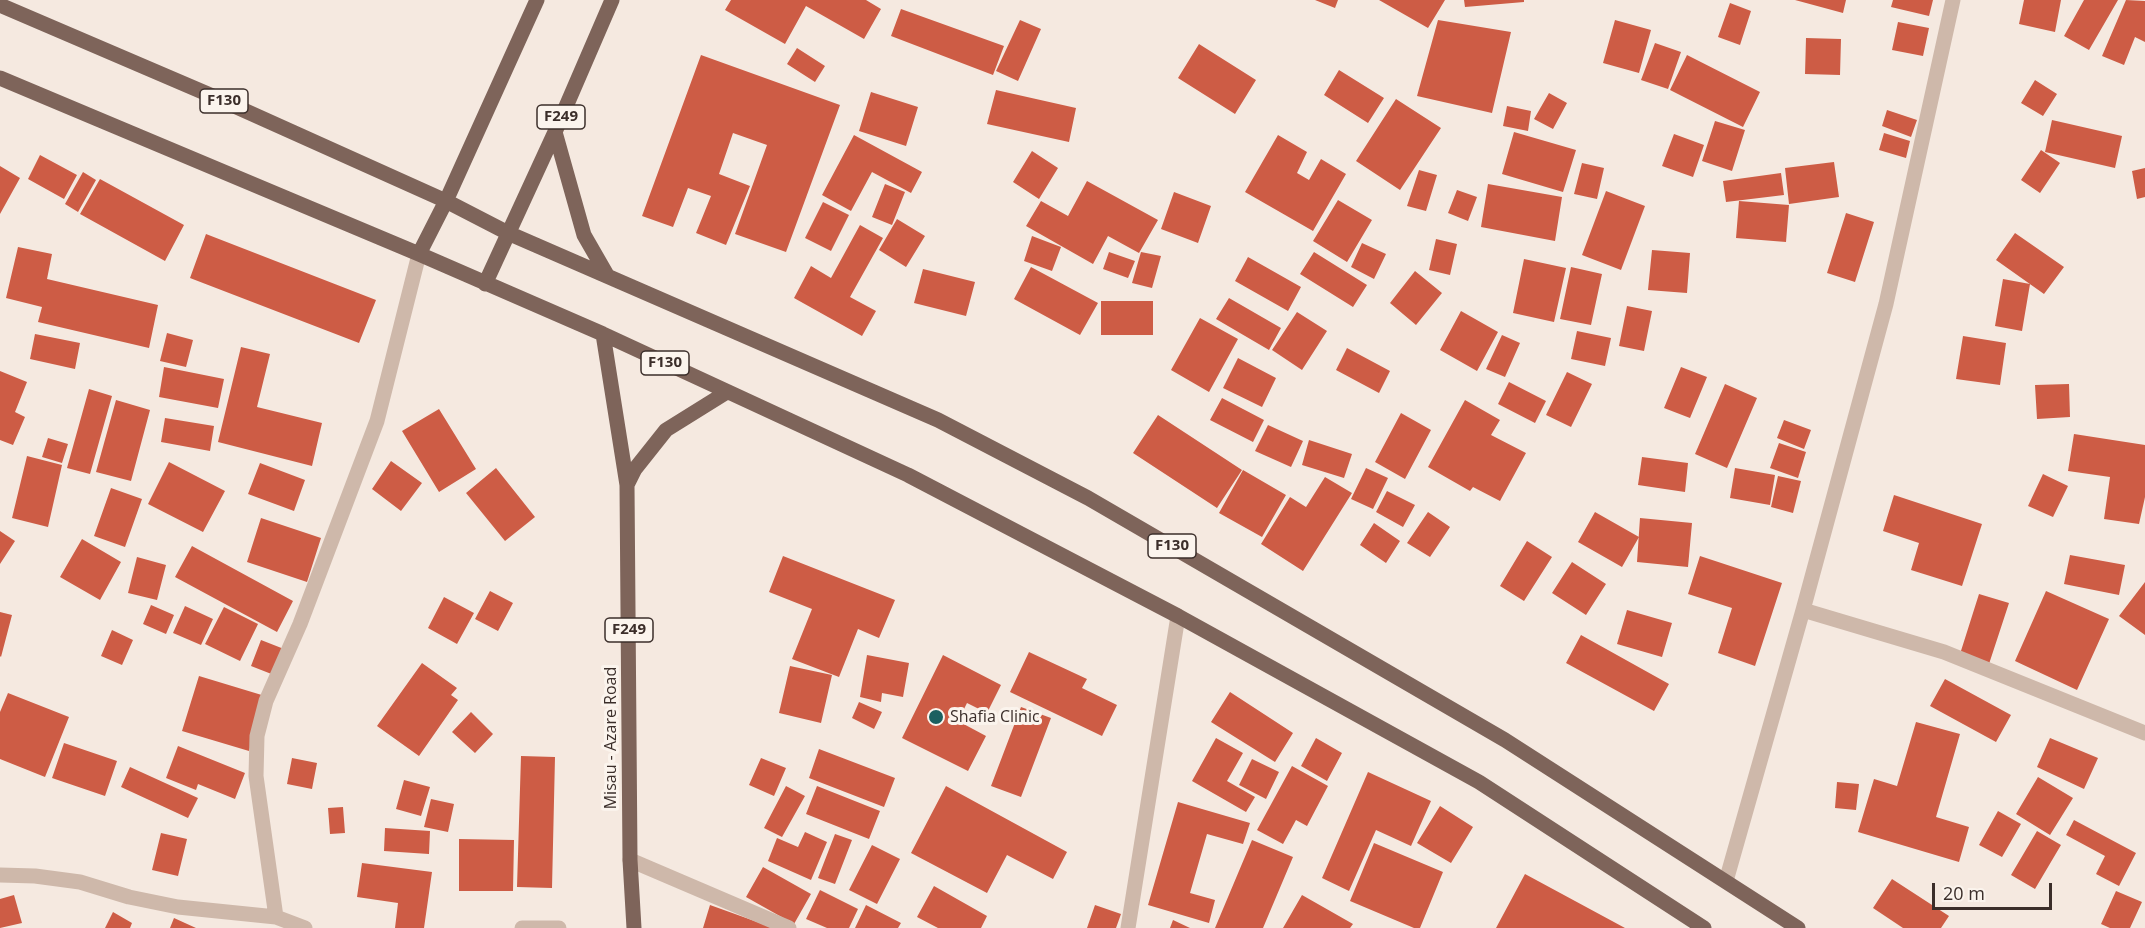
<!DOCTYPE html>
<html>
<head>
<meta charset="utf-8">
<style>
	body { margin:0 }
	#map { position:relative; width:2145px; height:928px; overflow:hidden; background:#f5e9e0; font-family:"Open Sans",sans-serif }
	canvas { display:block }
	.scale { position:absolute; left:1932px; top:883px; width:120px; height:27px; box-sizing:border-box; border:3px solid #3b2e2a; border-top:0; padding-left:8px; font-size:18px; line-height:21px; white-space:nowrap; color:#3b2e2a; -webkit-text-stroke:4px #fbf4ed; paint-order:stroke }
</style>
</head>
<body>
<div id="map">
<canvas width="2145" height="928"></canvas>
<div class="scale">20 m</div>
</div>
<script>
const g = document.querySelector('canvas').getContext('2d');
g.lineJoin = 'round';
function fillPath(path, color) { g.fillStyle = color; g.fill(path, 'evenodd'); }
const poly = rows => new Path2D(rows.map(r => 'M' + r).join(''));
function strokePath(path, color, width, dash) { g.strokeStyle = color; g.lineWidth = width; g.lineCap = dash ? 'butt' : 'round'; g.setLineDash(dash || []); g.stroke(path); }
function drawText(font, color, halo, rows, align = 'center') {
  g.font = font + ' "Open Sans",sans-serif'; g.lineWidth = 6; g.setLineDash([]); g.textBaseline = 'middle'; g.strokeStyle = halo; g.fillStyle = color; for (const [text, x, y, turn = 0] of rows) {
    g.save(); g.translate(x, y); g.rotate((+turn || 0) * Math.PI / 180); g.textAlign = isNaN(turn) ? turn : align; if (halo) g.strokeText(text, 0, 0); g.fillText(text, 0, 0); g.restore();
  }
}
const building = poly([
	[731,0,866,0,881,9,864,39,806,6,785,44,725,10],
	[1315,0,1338,0,1335,8],
	[1379,0,1445,0,1428,28],
	[1464,0,1524,0,1524,2,1465,7],
	[1795,0,1846,0,1843,13],
	[1893,0,1933,0,1929,16,1891,7],
	[2024,0,2061,0,2055,32,2019,24],
	[2084,0,2118,0,2089,50,2064,36],
	[2126,0,2145,1,2145,42,2135,37,2124,65,2102,56],
	[1730,3,1751,11,1740,45,1718,37],
	[901,9,1004,46,993,75,891,36],
	[1020,20,1041,29,1018,81,996,71],
	[1438,20,1511,32,1492,113,1417,96],
	[1615,20,1651,30,1639,73,1603,63],
	[1898,22,1929,28,1923,56,1892,50],
	[1806,38,1841,39,1840,75,1805,74],
	[1655,43,1681,52,1668,89,1641,80],
	[1199,44,1256,80,1235,114,1178,78],
	[797,48,825,66,815,82,787,64],
	[701,55,840,105,786,252,735,234,767,145,733,133,719,174,750,186,726,245,696,233,711,196,688,188,673,227,642,216],
	[1687,55,1760,92,1743,127,1670,90],
	[1339,70,1384,98,1368,123,1324,95],
	[2035,80,2057,94,2043,116,2021,103],
	[996,90,1076,108,1069,142,987,124],
	[871,92,918,107,906,146,859,131],
	[1549,93,1567,103,1553,129,1534,119],
	[1396,99,1441,128,1400,190,1356,161],
	[1507,106,1531,111,1528,131,1503,126],
	[1887,110,1917,120,1911,137,1882,126],
	[2052,120,2122,136,2115,168,2045,152],
	[1715,121,1745,130,1732,171,1702,161],
	[1514,132,1576,150,1563,192,1502,174],
	[1884,133,1910,141,1906,158,1879,150],
	[1674,134,1704,145,1693,177,1662,166],
	[854,135,922,172,911,193,872,172,851,211,822,195],
	[1278,135,1307,152,1297,173,1309,180,1321,159,1346,174,1313,231,1245,192],
	[2041,150,2060,163,2040,193,2021,180],
	[1032,151,1058,168,1039,199,1013,182],
	[40,155,77,175,64,199,28,179],
	[1834,162,1839,197,1789,204,1785,168],
	[1582,163,1604,168,1597,199,1574,194],
	[0,166,20,178,0,214],
	[2145,168,2145,197,2137,199,2132,171],
	[1419,170,1437,175,1426,211,1407,206],
	[83,172,96,180,78,212,65,204],
	[1781,173,1784,195,1726,202,1723,181],
	[100,179,184,225,165,261,80,214],
	[1087,181,1158,220,1139,253,1108,236,1093,264,1026,226,1041,201,1068,216],
	[885,184,905,192,892,225,872,217],
	[1488,184,1562,197,1555,241,1481,227],
	[1457,190,1477,197,1468,221,1448,213],
	[1606,191,1645,206,1621,270,1582,255],
	[1174,192,1211,206,1198,243,1161,229],
	[1338,200,1372,220,1347,262,1313,241],
	[1739,201,1789,205,1786,242,1736,238],
	[823,202,849,215,831,251,805,238],
	[1846,213,1874,222,1855,282,1827,273],
	[897,219,925,236,906,267,879,250],
	[860,225,883,238,850,297,876,311,862,336,794,298,811,266,831,278],
	[2015,233,2064,267,2044,294,1996,260],
	[206,234,376,300,359,343,190,278],
	[1032,236,1061,247,1052,271,1024,261],
	[1436,239,1457,244,1450,275,1429,270],
	[1362,243,1386,254,1374,279,1351,267],
	[18,247,52,254,47,279,158,305,149,348,38,322,42,307,6,298],
	[1652,250,1690,253,1687,293,1648,290],
	[1109,252,1135,261,1128,278,1103,269],
	[1141,252,1161,256,1152,288,1132,283],
	[1314,252,1367,285,1353,307,1300,274],
	[1248,257,1301,287,1288,311,1235,281],
	[1524,259,1566,268,1554,322,1513,313],
	[1031,267,1098,303,1080,335,1014,299],
	[1571,267,1602,274,1591,325,1560,319],
	[923,269,975,282,966,316,914,303],
	[1415,271,1442,293,1416,325,1390,303],
	[2003,279,2030,284,2022,331,1995,326],
	[1229,298,1281,328,1269,350,1216,319],
	[1101,301,1153,301,1153,335,1101,335],
	[1627,306,1652,311,1644,351,1619,346],
	[1461,311,1498,332,1477,371,1440,350],
	[1297,312,1327,331,1302,370,1272,350],
	[1200,318,1238,339,1209,392,1171,370],
	[1577,331,1611,338,1605,366,1571,359],
	[167,333,193,340,186,367,160,361],
	[35,334,80,343,75,369,30,359],
	[1502,335,1520,343,1505,377,1486,369],
	[1963,336,2006,343,2000,385,1956,379],
	[241,347,270,354,257,407,322,423,312,466,218,442],
	[1347,348,1390,371,1379,393,1336,370],
	[1238,358,1276,378,1262,407,1223,388],
	[164,367,224,379,218,408,159,397],
	[1681,367,1707,377,1690,418,1664,408],
	[0,371,27,382,15,412,25,417,13,445,0,440],
	[1567,372,1592,384,1571,427,1546,415],
	[1509,382,1546,401,1535,423,1498,404],
	[1725,384,1757,398,1727,468,1695,454],
	[2069,384,2070,417,2037,419,2035,385],
	[89,389,112,396,90,474,67,468],
	[1222,398,1264,420,1253,442,1210,420],
	[116,400,150,410,131,481,96,472],
	[1465,400,1500,420,1491,435,1526,453,1500,501,1473,487,1470,491,1428,467],
	[439,409,476,469,439,492,402,431],
	[1401,413,1431,430,1405,479,1375,462],
	[1158,415,1242,470,1217,508,1133,453],
	[165,418,214,426,210,451,161,442],
	[1784,420,1811,430,1804,449,1777,438],
	[1268,425,1303,441,1291,467,1255,451],
	[2074,434,2145,445,2145,497,2139,524,2104,519,2110,477,2068,471],
	[48,438,68,444,62,463,42,457],
	[1309,440,1352,454,1344,478,1302,465],
	[1779,443,1806,452,1798,478,1770,468],
	[27,456,62,465,48,527,12,518],
	[1642,457,1688,463,1685,492,1638,485],
	[391,461,422,483,401,511,372,489],
	[169,462,225,491,203,532,148,504],
	[260,463,305,480,294,511,248,494],
	[496,468,535,517,505,541,466,493],
	[1366,468,1388,478,1373,509,1351,499],
	[1735,468,1775,475,1770,505,1730,498],
	[1243,470,1286,495,1262,537,1219,513],
	[2043,474,2068,486,2053,517,2028,506],
	[1778,476,1801,481,1793,513,1771,507],
	[1325,477,1352,493,1303,571,1261,544,1290,497,1306,507],
	[111,488,142,499,125,547,94,536],
	[1387,491,1415,505,1403,527,1376,512],
	[1894,495,1982,524,1962,586,1911,570,1919,543,1883,531],
	[1428,512,1450,527,1430,557,1407,543],
	[1595,512,1639,537,1622,567,1578,542],
	[261,518,321,538,307,582,247,562],
	[1640,518,1692,523,1688,567,1637,562],
	[1374,523,1400,541,1386,563,1360,545],
	[0,531,15,541,0,564],
	[82,539,121,562,100,600,60,577],
	[1527,541,1552,557,1524,601,1500,586],
	[192,546,293,601,277,632,175,577],
	[2070,555,2125,565,2119,595,2064,584],
	[783,556,895,600,879,638,858,629,839,677,792,659,812,609,769,592],
	[1700,556,1782,583,1755,666,1718,653,1732,608,1688,594],
	[137,557,166,565,157,600,128,593],
	[1572,562,1606,584,1586,615,1552,593],
	[2145,582,2145,635,2119,616],
	[490,591,513,603,498,631,475,619],
	[2046,591,2109,619,2077,690,2015,661],
	[1979,594,2009,603,1989,664,1960,654],
	[444,597,474,613,457,644,428,628],
	[151,605,174,615,166,634,143,624],
	[185,606,213,619,201,645,173,633],
	[224,607,258,624,240,661,205,644],
	[1627,610,1672,623,1662,657,1617,644],
	[0,612,12,615,1,657,0,656],
	[112,630,133,640,122,665,101,656],
	[1581,635,1669,684,1654,711,1566,663],
	[261,640,284,649,274,675,251,666],
	[1029,652,1087,679,1082,688,1117,705,1102,736,1010,692],
	[867,655,909,663,903,697,882,693,881,702,860,697],
	[943,655,1001,685,987,713,967,703,958,721,986,736,968,771,902,738],
	[422,663,457,688,451,695,458,700,419,756,377,726],
	[790,666,832,675,821,723,779,713],
	[199,676,265,696,249,751,182,731],
	[1945,679,2011,715,1996,742,1930,706],
	[1230,692,1293,733,1275,762,1211,722],
	[8,693,69,717,45,777,0,759,0,712],
	[859,702,882,712,874,729,852,718],
	[1021,707,1051,718,1021,797,991,786],
	[471,712,493,734,475,753,452,732],
	[1916,722,1960,734,1936,817,1969,827,1959,862,1858,832,1874,779,1897,786],
	[1216,738,1243,753,1227,781,1255,797,1246,812,1192,781],
	[1316,738,1342,753,1327,781,1301,766],
	[2050,738,2098,758,2084,789,2037,767],
	[64,743,117,761,105,796,52,778],
	[178,746,245,773,235,799,198,784,196,790,166,778],
	[819,749,895,778,884,807,809,778],
	[521,756,555,757,552,888,517,887],
	[292,758,317,763,312,789,287,784],
	[761,758,786,768,774,796,749,785],
	[1252,759,1279,772,1266,799,1239,785],
	[1292,766,1328,786,1307,826,1296,820,1283,844,1257,830],
	[130,767,198,798,188,818,121,787],
	[1368,772,1431,801,1411,846,1376,830,1349,891,1322,878],
	[2038,777,2073,798,2050,835,2016,814],
	[404,780,430,787,421,816,396,809],
	[1837,782,1859,784,1856,810,1835,808],
	[786,786,805,796,782,837,764,828],
	[817,786,880,811,869,839,806,814],
	[946,786,1067,852,1053,879,1007,855,987,893,911,853],
	[431,799,454,804,448,832,424,827],
	[1178,802,1250,823,1243,844,1207,834,1190,893,1215,900,1209,923,1148,905],
	[1440,806,1473,827,1451,863,1417,843],
	[343,807,345,833,330,834,328,808],
	[1998,811,2021,824,2002,857,1979,845],
	[2074,820,2136,853,2119,886,2096,874,2105,856,2066,835],
	[385,828,430,831,429,854,384,851],
	[2037,831,2061,845,2035,889,2011,875],
	[805,832,827,842,811,880,768,861,777,838,798,847],
	[161,833,187,839,178,876,152,870],
	[835,834,852,840,835,884,818,878],
	[459,839,514,840,513,891,459,891],
	[1252,840,1293,857,1263,928,1215,928],
	[1374,843,1443,872,1420,928,1414,928,1350,901],
	[872,845,900,859,877,904,849,890],
	[362,863,432,872,424,928,395,928,398,903,357,897],
	[763,867,811,894,794,924,746,897],
	[1525,874,1625,928,1496,928],
	[1892,879,1949,916,1941,928,1903,928,1873,908],
	[934,886,987,916,981,928,938,928,917,917],
	[820,890,858,909,849,928,827,928,806,919],
	[2116,891,2142,902,2130,928,2110,928,2101,924],
	[14,895,22,923,0,928,0,899],
	[1302,895,1353,924,1350,928,1283,928],
	[710,905,774,928,703,928],
	[866,905,901,923,898,928,855,928],
	[1095,905,1121,914,1116,928,1087,928],
	[113,912,132,923,130,928,105,928],
	[174,918,196,928,170,928],
	[1173,920,1190,928,1170,928]
]);
const minor = poly([
	[1803,610,1944,652,2145,733],
	[630,860,789,928],
	[0,875,35,876,80,882,129,897,178,907,276,917,305,928],
	[1726,881,1803,610,1886,304,1953,0],
	[276,917,256,776,257,736,266,701,300,624,377,421,419,254],
	[522,928,559,928],
	[1128,928,1178,616]
]);
const major = poly([
	[0,5,210,95,446,201,508,233,938,420,1088,498,1505,740,1798,928],
	[0,78,419,254,603,334,908,475,1178,616,1479,782,1704,928],
	[555,132,584,235,607,275],
	[419,254,446,201,537,0],
	[485,284,555,132,612,0],
	[603,334,627,485,630,860,634,928],
	[627,485,635,469,666,430,727,392]
]);
const markers = [
	[936,717,8,"#1c6060"]
];
const shields = [
	[224,101,48],
	[561,117,48],
	[665,363,48],
	[1172,546,48],
	[629,630,48]
];
const shieldNames = [
	["F130",224,101],
	["F249",561,117],
	["F130",665,363],
	["F130",1172,546],
	["F249",629,630]
];
const poiNames = [
	["Shafia Clinic",950,717]
];
const streetNames = [
	["Misau - Azare Road",611,738,-90]
];
fillPath(building, '#cd5c45');
strokePath(minor, '#ceb8aa', 15);
strokePath(major, '#7e645a', 15);
for (const [x, y, r, color] of markers) { const dot = new Path2D(); dot.arc(x, y, r, 0, 2 * Math.PI); g.fillStyle = color; g.fill(dot); strokePath(dot, '#fbf4ed', 2); }
for (const [x, y, w] of shields) { const box = new Path2D(); box.roundRect(x - w / 2, y - 12, w, 24, 4.5); g.fillStyle = '#fbf4ed'; g.fill(box); strokePath(box, '#3b2e2a', 1.5); }
drawText('bold 15px', '#3b2e2a', null, shieldNames);
drawText('16px', '#3b2e2a', '#fbf4ed', poiNames, 'left');
drawText('16px', '#3b2e2a', '#fbf4ed', streetNames);
</script>
</body>
</html>
